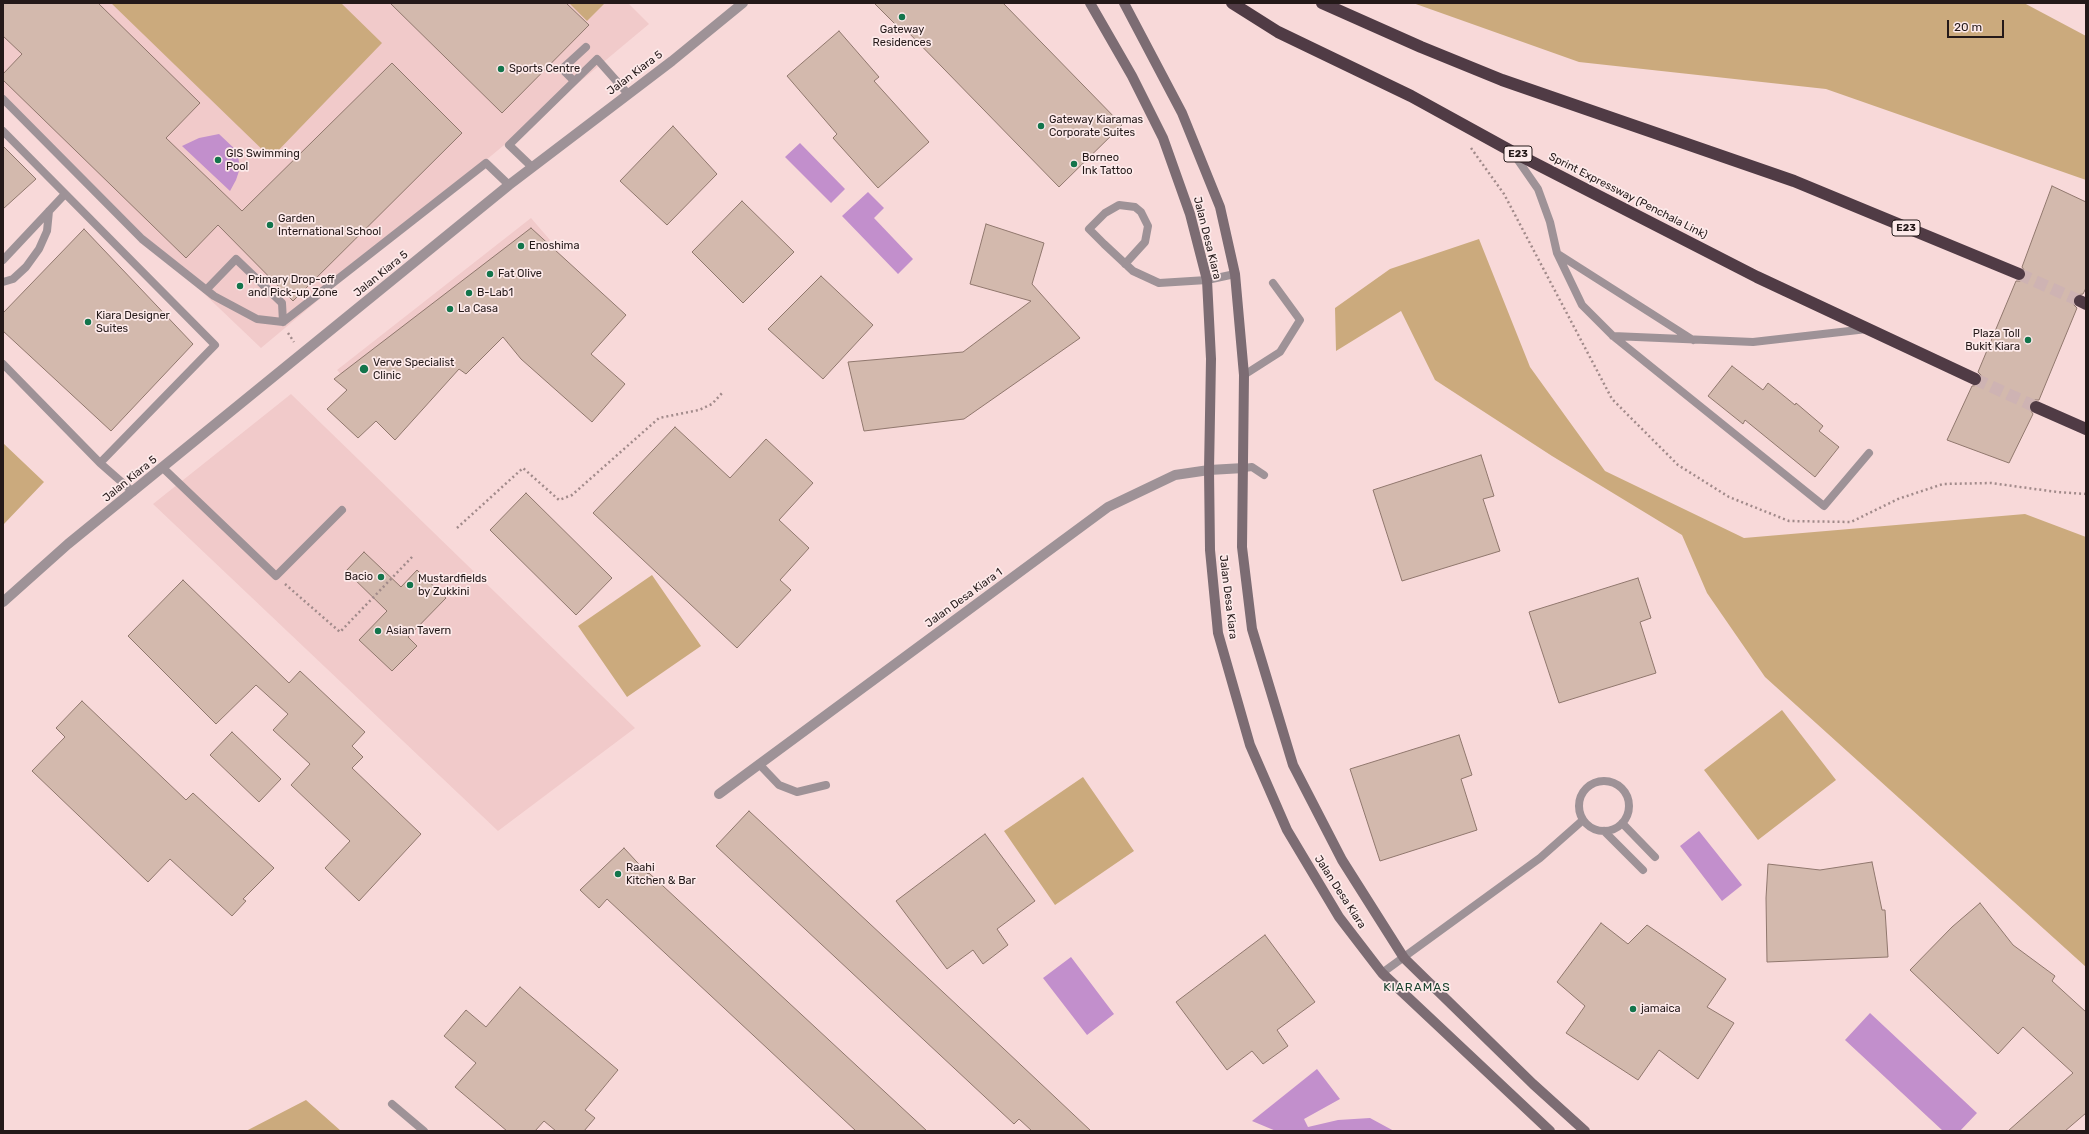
<!DOCTYPE html>
<html>
<head>
<meta charset="utf-8">
<style>
	body { margin:0 }
	#map { position:relative; width:2089px; height:1134px; overflow:hidden; background:#f8d9d9; font-family:Rubik,sans-serif }
	canvas { display:block }
	.frame { position:absolute; inset:0; border:4px solid #241919; pointer-events:none }
	.scale { position:absolute; left:1947px; top:20px; width:57px; height:18px; box-sizing:border-box; border:2px solid #241919; border-top:0; padding-left:5px; font-size:12px; line-height:14px; white-space:nowrap; color:#241919; -webkit-text-stroke:3px #fdeaea; paint-order:stroke }
</style>
</head>
<body>
<div id="map">
<canvas width="2089" height="1134"></canvas>
<div class="frame"></div>
<div class="scale">20 m</div>
</div>
<script>
const g = document.querySelector('canvas').getContext('2d');
g.lineJoin = 'round';
function fillPath(path, color) { g.fillStyle = color; g.fill(path, 'evenodd'); }
const poly = rows => new Path2D(rows.map(r => 'M' + r).join(''));
function strokePath(path, color, width, dash) { g.strokeStyle = color; g.lineWidth = width; g.lineCap = dash ? 'butt' : 'round'; g.setLineDash(dash || []); g.stroke(path); }
function drawText(font, color, halo, rows, align = 'center') {
  g.font = font + ' Rubik,sans-serif'; g.lineWidth = 3.5; g.setLineDash([]); g.textBaseline = 'middle'; g.strokeStyle = halo; g.fillStyle = color; for (const [text, x, y, turn = 0] of rows) {
    g.save(); g.translate(x, y); g.rotate((+turn || 0) * Math.PI / 180); g.textAlign = isNaN(turn) ? turn : align; if (halo) g.strokeText(text, 0, 0); g.fillText(text, 0, 0); g.restore();
  }
}
const built = poly([
	[3,3,628,3,649,24,261,348,3,102],
	[531,218,550,240,360,394,337,370],
	[291,394,635,728,498,831,153,504]
]);
const green = poly([
	[111,3,341,3,382,43,271,158],
	[569,3,605,3,587,21],
	[1413,3,2024,3,2086,36,2086,180,1826,89,1579,62],
	[1479,239,1530,367,1605,471,1744,538,2025,514,2086,537,2086,967,1765,677,1707,593,1682,535,1552,456,1435,380,1401,311,1336,351,1335,308,1390,269],
	[3,443,44,482,3,525],
	[652,575,701,646,627,697,578,626],
	[1782,710,1836,780,1758,840,1704,770],
	[1083,777,1134,851,1055,905,1004,831],
	[306,1100,341,1131,246,1131]
]);
const water = poly([
	[219,134,237,151,240,168,236,180,230,191,182,146,199,138],
	[800,143,845,189,831,203,785,157],
	[868,192,884,208,874,218,913,259,898,274,842,216],
	[1699,831,1742,885,1722,901,1680,846],
	[1071,957,1114,1014,1087,1035,1043,978],
	[1870,1013,1977,1113,1960,1131,1943,1131,1845,1040],
	[1317,1069,1340,1099,1304,1119,1308,1127,1338,1120,1370,1118,1394,1131,1276,1131,1252,1121]
]);
const building = poly([
	[3,3,98,3,200,103,166,138,242,211,392,63,462,133,293,301,218,225,186,258,3,80,3,74,22,54,3,36,3,3],
	[390,3,566,3,589,25,502,113,390,3],
	[874,3,1003,3,1122,125,1059,187,905,29,902,31,874,3],
	[839,31,879,77,874,81,929,142,878,188,833,138,837,134,787,76,839,31],
	[673,126,717,174,667,225,620,181,673,126],
	[3,146,36,179,3,209,3,146],
	[2052,186,2086,202,2086,288,2083,294,2076,295,2073,298,2074,305,2077,308,2039,400,2035,400,2029,404,2029,408,2033,414,2009,463,1947,440,1972,386,1979,385,1982,382,1981,375,1978,372,2016,281,2020,281,2026,277,2026,273,2022,267,2052,186],
	[742,201,794,252,743,303,692,252,742,201],
	[986,224,1044,243,1032,284,1080,338,964,419,864,431,848,362,963,352,1031,301,970,284,986,224],
	[531,228,626,315,591,354,625,384,592,422,521,359,503,337,466,374,459,369,395,440,376,421,358,438,327,409,347,390,334,379,531,228],
	[84,229,193,344,111,431,3,331,3,313,84,229],
	[821,276,873,325,823,379,768,329,821,276],
	[1732,366,1763,390,1768,383,1795,405,1796,403,1823,426,1819,431,1839,447,1815,477,1745,420,1743,424,1708,396,1732,366],
	[675,427,730,478,766,439,813,483,779,520,809,548,780,580,791,590,737,648,593,513,675,427],
	[1481,455,1494,496,1483,499,1500,551,1402,581,1373,490,1481,455],
	[526,493,612,578,576,615,490,530,526,493],
	[364,552,401,587,417,570,446,598,408,637,417,646,392,671,359,640,387,611,346,571,364,552],
	[1638,578,1651,618,1640,622,1656,673,1559,703,1529,612,1638,578],
	[183,580,289,683,300,671,365,732,352,746,363,757,352,768,421,834,359,901,325,868,350,841,291,785,310,764,273,730,288,714,256,685,216,724,128,636,183,580],
	[82,701,186,800,193,793,274,868,243,899,246,901,232,916,170,859,148,882,32,771,65,737,56,728,82,701],
	[232,732,281,779,259,802,210,755,232,732],
	[1459,735,1472,775,1461,779,1477,830,1380,861,1350,769,1459,735],
	[749,811,1004,1049,1091,1131,1032,1131,1019,1119,1014,1124,716,846,749,811],
	[985,834,1035,901,997,929,1008,945,983,964,973,950,947,969,896,901,985,834],
	[624,848,648,874,649,873,927,1131,856,1131,607,899,599,908,580,890,624,848],
	[1872,862,1882,910,1885,910,1888,957,1767,962,1766,898,1768,864,1820,870,1872,862],
	[1980,903,2013,945,2055,976,2052,981,2086,1012,2086,1113,2065,1131,2008,1131,2073,1073,2023,1027,1998,1054,1910,970,1952,927,1980,903],
	[1601,923,1628,944,1647,925,1726,979,1707,1007,1734,1023,1698,1079,1659,1050,1638,1080,1566,1033,1585,1006,1557,982,1601,923],
	[1265,935,1315,1002,1277,1030,1288,1046,1263,1064,1252,1051,1227,1070,1176,1002,1265,935],
	[520,987,618,1070,585,1110,595,1118,584,1131,556,1131,544,1121,535,1131,507,1131,455,1087,476,1063,444,1036,466,1010,486,1027,520,987]
]);
const motorwayTunnel = poly([
	[2019,274,2080,301],
	[1975,379,2036,407]
]);
const path = poly([
	[1471,148,1504,194,1612,399,1678,465,1729,497,1789,521,1851,522,1898,499,1943,484,1991,483,2057,492,2086,494],
	[288,333,294,342],
	[457,528,523,468,559,500,572,495,659,418,699,410,712,404,723,392],
	[285,584,340,632,413,556]
]);
const service = poly([
	[574,81,562,69,586,47],
	[3,99,142,239,214,296,257,319,283,322,282,303,236,259,206,290],
	[3,131,215,345,100,463],
	[1513,153,1538,189,1550,222,1557,253,1582,305,1613,336,1824,506,1869,453],
	[532,167,509,145,597,59,628,94],
	[1558,254,1693,340],
	[3,260,65,194],
	[1125,264,1145,242,1148,226,1141,212,1135,207,1119,205,1105,213,1089,229,1104,244,1133,271,1159,283,1207,280,1235,274],
	[3,282,13,279,26,267,39,249,47,231,49,211],
	[283,322,486,163,509,185],
	[1613,336,1753,342,1867,329],
	[3,364,100,463,133,492],
	[1244,375,1280,352,1300,320,1273,283],
	[163,468,276,576,342,510],
	[1244,468,1252,467,1264,475],
	[759,764,779,785,797,792,826,785],
	'1579 806a25 25 0 1 1 50 0a25 25 0 1 1-50 0Z',
	[1622,823,1655,857],
	[1604,831,1643,870],
	[1382,973,1540,858,1583,820],
	[392,1104,424,1131]
]);
const minor = poly([
	[3,602,68,544,509,185,672,61,743,3],
	[719,794,1108,507,1175,475,1209,470,1244,468]
]);
const secondary = poly([
	[1090,3,1132,76,1163,138,1190,214,1207,280,1211,359,1209,470,1210,550,1218,633,1250,745,1287,830,1339,917,1382,973,1550,1131],
	[1124,3,1182,113,1220,207,1235,274,1244,375,1242,547,1252,629,1293,765,1342,860,1404,958,1533,1084,1585,1131]
]);
const motorway = poly([
	[1232,3,1278,32,1411,96,1511,151,1757,277,1975,379],
	[1322,3,1421,47,1502,80,1794,181,2019,274],
	[2080,301,2086,304],
	[2036,407,2086,429]
]);
const markers = [
	[902,17,4,"#13754c"],
	[501,69,4,"#13754c"],
	[1041,126,4,"#13754c"],
	[218,160,4,"#13754c"],
	[1074,164,4,"#13754c"],
	[270,225,4,"#13754c"],
	[521,246,4,"#13754c"],
	[490,274,4,"#13754c"],
	[240,286,4,"#13754c"],
	[469,293,4,"#13754c"],
	[450,309,4,"#13754c"],
	[88,322,4,"#13754c"],
	[2028,340,4,"#13754c"],
	[364,369,5,"#13754c"],
	[381,577,4,"#13754c"],
	[410,585,4,"#13754c"],
	[378,631,4,"#13754c"],
	[618,874,4,"#13754c"],
	[1633,1009,4,"#13754c"]
];
const shields = [
	[1518,154,28],
	[1906,228,28]
];
const shieldNames = [
	["E23",1518,154],
	["E23",1906,228]
];
const poiNames = [
	["Gateway",902,30,"center"],
	["Residences",902,43,"center"],
	["Sports Centre",509,69],
	["Gateway Kiaramas",1049,120],
	["Corporate Suites",1049,133],
	["GIS Swimming",226,154],
	["Pool",226,167],
	["Borneo",1082,158],
	["Ink Tattoo",1082,171],
	["Garden",278,219],
	["International School",278,232],
	["Enoshima",529,246],
	["Fat Olive",498,274],
	["Primary Drop-off",248,280],
	["and Pick-up Zone",248,293],
	["B-Lab1",477,293],
	["La Casa",458,309],
	["Kiara Designer",96,316],
	["Suites",96,329],
	["Plaza Toll",2020,334,"right"],
	["Bukit Kiara",2020,347,"right"],
	["Verve Specialist",373,363],
	["Clinic",373,376],
	["Bacio",373,577,"right"],
	["Mustardfields",418,579],
	["by Zukkini",418,592],
	["Asian Tavern",386,631],
	["Raahi",626,868],
	["Kitchen & Bar",626,881],
	["jamaica",1641,1009]
];
const streetNames = [
	["Jalan Kiara 5",635,73,-37],
	["Sprint Expressway (Penchala Link)",1628,196,27],
	["Jalan Desa Kiara",1207,238,76],
	["Jalan Kiara 5",381,274,-39],
	["Jalan Kiara 5",130,479,-39],
	["Jalan Desa Kiara",1228,597,83],
	["Jalan Desa Kiara 1",964,598,-36],
	["Jalan Desa Kiara",1340,892,57]
];
const neighbourhoodNames = [
	["KIARAMAS",1417,988]
];
fillPath(built, '#f1caca');
fillPath(green, '#cbaa7d');
fillPath(water, '#c28fcc');
fillPath(building, '#d3b9ad');
strokePath(building, '#90776d', 1);
strokePath(motorwayTunnel, '#ceb3b3', 12, [12, 6]);
strokePath(path, '#a18a8a', 2.5, [2, 3]);
strokePath(service, '#9e9297', 8);
strokePath(minor, '#9e9297', 10);
strokePath(secondary, '#7c6c73', 10);
strokePath(motorway, '#503b45', 12);
for (const [x, y, r, color] of markers) { const dot = new Path2D(); dot.arc(x, y, r, 0, 2 * Math.PI); g.fillStyle = color; g.fill(dot); strokePath(dot, '#fdeaea', 1.5); }
for (const [x, y, w] of shields) { const box = new Path2D(); box.roundRect(x - w / 2, y - 8, w, 16, 3); g.fillStyle = '#fdeaea'; g.fill(box); strokePath(box, '#241919', 1); }
drawText('bold 10px', '#241919', null, shieldNames);
drawText('11px', '#241919', '#fdeaea', poiNames, 'left');
drawText('11px', '#241919', '#fdeaea', streetNames);
g.letterSpacing = '1px';
drawText('12px', '#16402b', '#fdeaea', neighbourhoodNames);
g.letterSpacing = '0px';
</script>
</body>
</html>
